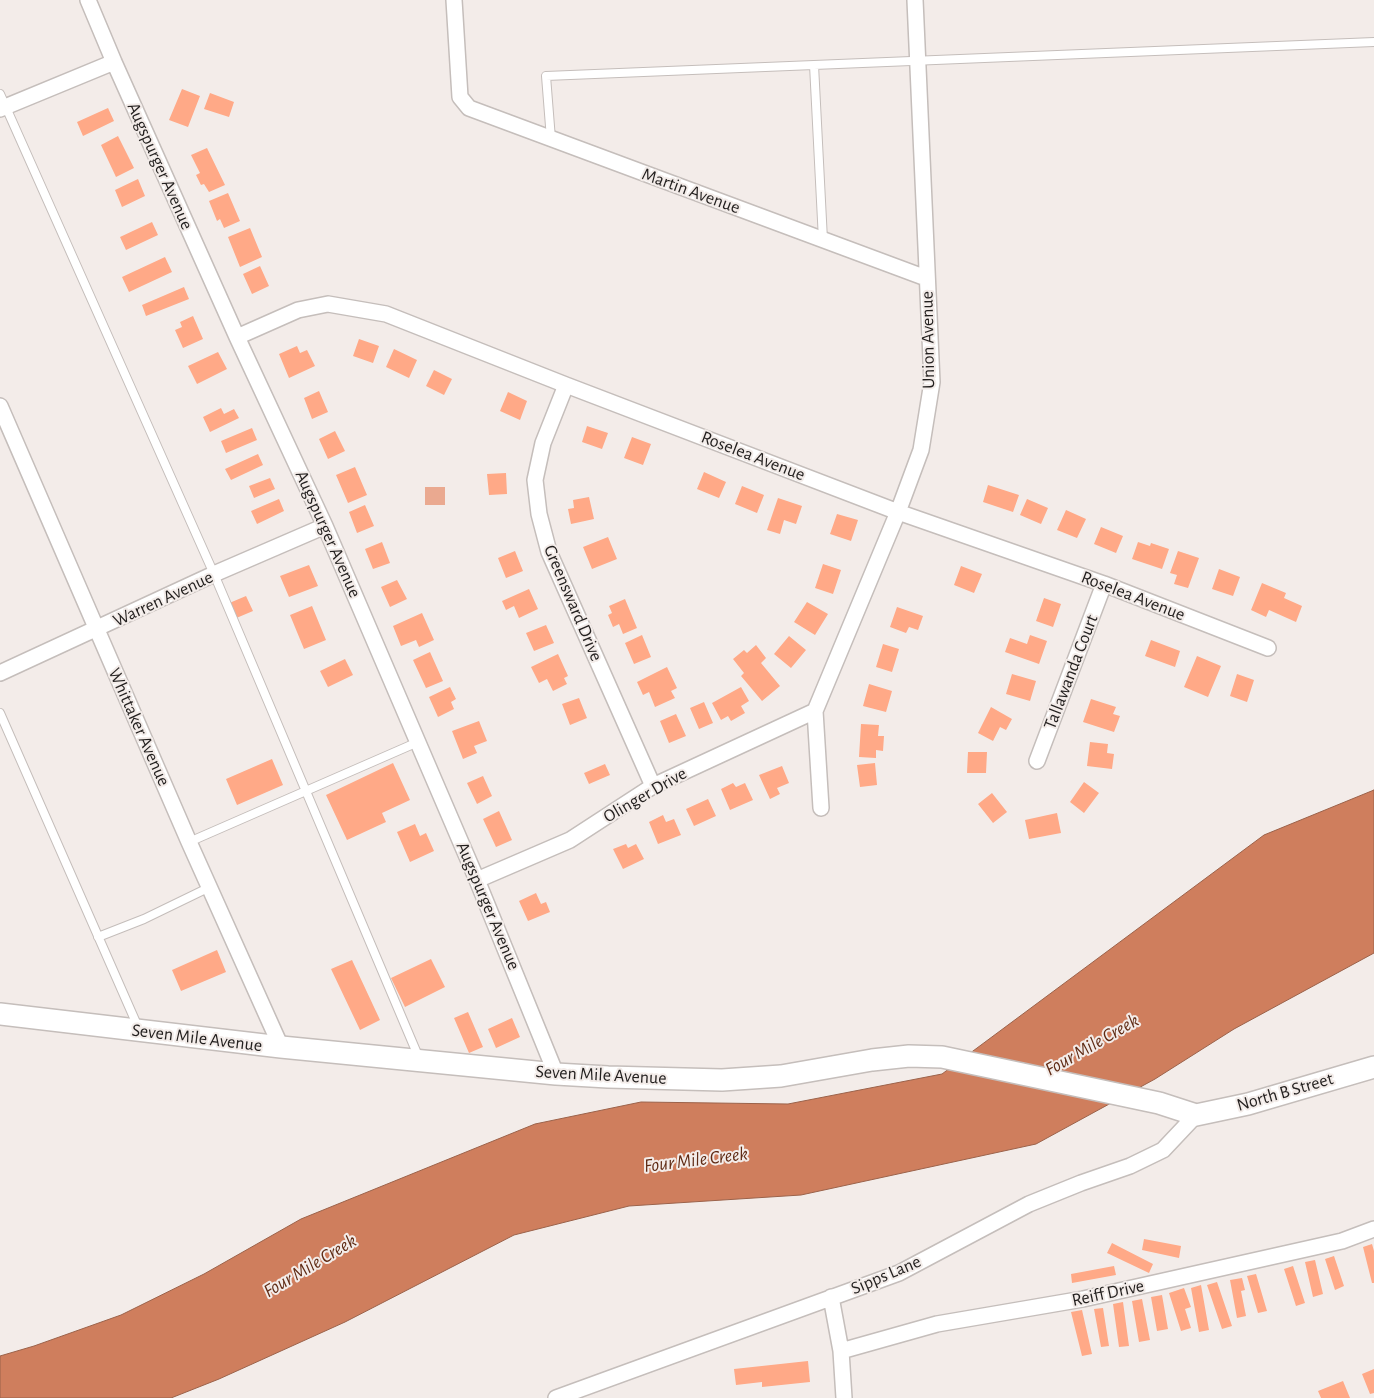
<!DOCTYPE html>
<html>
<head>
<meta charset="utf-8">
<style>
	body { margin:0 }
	canvas { display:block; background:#f3ece9 }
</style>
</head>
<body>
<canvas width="1374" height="1398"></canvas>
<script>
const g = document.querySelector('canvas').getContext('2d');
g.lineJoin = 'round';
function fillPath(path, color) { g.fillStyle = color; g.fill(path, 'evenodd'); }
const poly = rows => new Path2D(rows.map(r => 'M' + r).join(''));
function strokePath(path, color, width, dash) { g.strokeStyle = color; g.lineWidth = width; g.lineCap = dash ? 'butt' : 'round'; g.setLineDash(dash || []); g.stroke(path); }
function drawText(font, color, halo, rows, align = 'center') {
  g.font = font + ' "Alegreya Sans",sans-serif'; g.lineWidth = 4; g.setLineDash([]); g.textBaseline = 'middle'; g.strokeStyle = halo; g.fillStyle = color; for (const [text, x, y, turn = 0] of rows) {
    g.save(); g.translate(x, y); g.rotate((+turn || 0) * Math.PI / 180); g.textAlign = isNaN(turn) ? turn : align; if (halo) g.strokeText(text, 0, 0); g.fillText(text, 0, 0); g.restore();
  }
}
const green = poly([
	[425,487,445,487,445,505,425,505]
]);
const water = poly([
	[1374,790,1374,953,1234,1029,1155,1079,1036,1144,801,1195,629,1206,514,1235,345,1322,219,1379,171,1398,0,1398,0,1356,34,1346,121,1315,204,1274,301,1219,535,1124,641,1102,788,1104,942,1074,1264,835,1374,790]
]);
const building = poly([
	[182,89,200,96,188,127,169,120],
	[210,93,234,102,229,117,204,109],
	[108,108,114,121,83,136,77,122],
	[118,136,134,168,116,177,101,145],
	[207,148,225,185,209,192,204,184,201,185,196,175,200,173,191,155],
	[138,179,145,196,122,207,115,190],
	[228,193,240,221,224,228,220,219,217,221,209,201],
	[152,222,158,235,126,250,120,237],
	[250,228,262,257,240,267,228,237],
	[165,257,172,272,129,292,122,277],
	[260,266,269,286,252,294,243,274],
	[184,287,189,299,146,316,142,305],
	[193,316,203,339,183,348,175,330,182,327,180,322],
	[359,339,379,346,373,363,353,356],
	[297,346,300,353,307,350,315,366,289,378,279,354],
	[394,349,417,360,409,378,386,367],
	[218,352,227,369,197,384,188,366],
	[434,370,452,379,444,395,426,386],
	[319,391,328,412,312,419,304,398],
	[508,392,527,401,520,420,500,411],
	[221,408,224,414,234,409,239,418,210,432,203,417],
	[587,426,608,433,602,449,582,442],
	[252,428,257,440,226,453,221,441],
	[335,431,345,451,328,459,319,439],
	[632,437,651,444,643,465,624,458],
	[258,454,263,465,231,480,225,469],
	[355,467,367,495,348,503,336,475],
	[704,472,726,482,719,498,697,489],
	[506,473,507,494,489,495,487,474],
	[270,478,275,489,254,498,249,486],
	[988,485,1019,495,1013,512,983,502],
	[742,486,764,495,757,513,735,504],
	[589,497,594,519,571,524,568,509,574,508,573,500],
	[778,498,802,506,796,524,784,520,780,534,767,530],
	[279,499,284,511,257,524,251,511],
	[1027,499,1048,508,1041,524,1020,515],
	[365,505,374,526,357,533,349,512],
	[1066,510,1086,519,1077,538,1057,530],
	[837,514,858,520,851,541,830,534],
	[1101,527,1123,536,1116,553,1094,544],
	[608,537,617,559,592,569,583,547],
	[382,542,390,563,373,569,365,549],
	[1138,542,1150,546,1151,543,1169,549,1162,569,1132,559],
	[515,551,523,571,506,578,498,558],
	[1178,551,1199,558,1188,588,1174,584,1177,575,1170,573],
	[823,564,841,570,833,594,815,588],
	[309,565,318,586,289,597,280,576],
	[961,566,982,574,974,593,954,585],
	[1219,569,1240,577,1233,596,1212,589],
	[397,580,407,599,390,607,381,587],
	[1262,583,1286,593,1284,598,1302,606,1296,622,1269,610,1266,617,1251,610],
	[529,589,538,609,519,618,514,606,506,610,502,601],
	[246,596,253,611,234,619,227,604],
	[1044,598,1061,604,1053,627,1036,621],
	[625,599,637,628,623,634,619,624,613,627,608,615,612,613,609,606],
	[807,602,828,614,815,635,794,622],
	[312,606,326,640,304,649,290,615],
	[897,607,923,616,918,630,909,627,906,633,890,627],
	[422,613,434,640,419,647,416,640,401,646,393,626],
	[546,625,554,643,534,651,526,633],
	[642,635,651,657,634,664,625,643],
	[1030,635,1047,641,1039,664,1005,652,1010,638,1027,644],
	[789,636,806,650,791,668,774,654],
	[1151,640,1180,651,1175,667,1145,656],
	[883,644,899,649,892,672,876,667],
	[756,645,766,658,761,663,780,686,762,701,741,676,744,673,733,659,744,650,747,653],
	[430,652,443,681,426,688,413,660],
	[558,654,568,676,564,678,567,684,553,691,547,679,539,683,531,667],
	[1197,656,1221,666,1208,697,1184,687],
	[345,659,353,675,328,687,320,671],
	[667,667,677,688,671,691,675,698,655,707,649,692,643,695,637,682],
	[1012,674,1036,681,1030,701,1006,694],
	[1237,674,1254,680,1247,702,1230,696],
	[869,684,892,691,886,712,863,706],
	[450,687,456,699,451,702,454,709,438,717,429,697],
	[741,687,749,701,741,706,745,713,731,721,728,716,721,720,712,703],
	[579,698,587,718,570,725,562,704],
	[1091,699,1116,707,1113,714,1120,716,1114,732,1083,722],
	[704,702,713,723,699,729,690,708],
	[991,707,1012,719,1006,730,1000,727,993,741,978,733],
	[676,714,686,736,669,743,660,721],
	[479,721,487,741,474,746,477,753,463,759,452,731],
	[861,724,879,725,878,736,884,736,883,751,876,750,876,758,859,757],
	[1090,742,1108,744,1107,753,1114,754,1112,769,1087,766],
	[968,752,987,752,986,773,967,773],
	[272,759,283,785,237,805,226,779],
	[393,763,410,800,382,813,386,822,347,840,326,795],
	[875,763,877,785,860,787,857,765],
	[605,764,610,775,589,784,584,773],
	[782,766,789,783,777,788,780,794,770,799,759,775],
	[483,776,492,796,477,804,467,783],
	[1084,782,1099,793,1084,813,1070,802],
	[733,783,736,787,745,783,753,800,730,810,721,789],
	[992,793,1007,812,993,823,978,804],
	[708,799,716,816,694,826,686,809],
	[499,811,512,840,496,847,483,819],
	[1057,813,1061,833,1029,839,1025,820],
	[663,815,666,822,674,819,681,835,658,844,649,822],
	[415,824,420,836,426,833,434,851,410,862,397,832],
	[626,844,628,848,636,844,644,859,623,869,613,849],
	[536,893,541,904,546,902,550,912,528,921,519,901],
	[217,950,226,972,181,991,172,970],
	[431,959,445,987,405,1007,391,978],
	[352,960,380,1020,360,1030,331,969],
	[468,1012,483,1047,469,1053,454,1018],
	[512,1018,520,1037,496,1048,488,1029],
	[1144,1239,1181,1246,1179,1258,1142,1250],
	[1112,1243,1153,1264,1149,1273,1107,1253],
	[1372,1244,1374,1251,1374,1283,1372,1283,1363,1247],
	[1334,1256,1344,1286,1335,1290,1325,1259],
	[1315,1260,1323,1294,1313,1297,1305,1262],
	[1114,1266,1116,1275,1072,1283,1071,1274],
	[1293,1266,1305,1303,1296,1306,1284,1269],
	[1256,1274,1267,1311,1258,1313,1247,1276],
	[1242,1278,1245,1290,1241,1291,1246,1316,1237,1318,1230,1280],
	[1217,1282,1232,1326,1222,1329,1207,1285],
	[1201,1285,1209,1330,1199,1332,1191,1288],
	[1184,1288,1191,1307,1185,1309,1191,1328,1181,1331,1169,1293],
	[1162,1295,1168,1329,1157,1331,1151,1297],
	[1142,1299,1150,1340,1139,1342,1132,1301],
	[1123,1302,1129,1346,1119,1347,1113,1304],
	[1103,1308,1109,1346,1101,1347,1094,1309],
	[1082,1310,1092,1354,1082,1356,1071,1312],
	[808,1361,810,1382,762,1387,762,1382,736,1385,734,1369],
	[1374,1369,1374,1393,1370,1394,1362,1374],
	[1343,1381,1350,1398,1321,1398,1318,1391]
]);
const lane = poly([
	[814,65,823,240],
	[0,94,214,574,419,1058],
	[551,139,546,76,1374,42],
	[0,713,138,1027],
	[189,842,418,742],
	[98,937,144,919,210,887]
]);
const street = poly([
	[88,0,114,62,237,337,325,526,477,880,556,1074],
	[454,0,460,97,469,108,926,278],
	[0,109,114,62],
	[237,337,298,310,328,304,386,314,566,385,898,512,1104,584,1268,648],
	[566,385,543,443,535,480,539,514,549,552,653,786],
	[0,406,189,842,281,1047],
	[0,673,214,574,325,526],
	[1037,761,1104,584],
	[821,808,815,711,898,512,921,450,932,382,915,0],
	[477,880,570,840,653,786,815,711],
	[831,1297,841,1351,844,1398],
	[841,1351,937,1324,1083,1299,1342,1241,1374,1229],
	[556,1398,899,1273,1029,1204,1081,1183,1130,1166,1163,1150,1196,1115]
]);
const secondary = poly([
	[0,1014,281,1047,556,1074,608,1077,722,1080,781,1076,872,1060,909,1056,942,1057,1159,1103,1196,1115,1248,1104,1374,1067]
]);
const streetNames = [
	["Augspurger Avenue",160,166,66],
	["Martin Avenue",691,191,20],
	["Union Avenue",928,340,-91],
	["Roselea Avenue",753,456,21],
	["Augspurger Avenue",328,534,66],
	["Roselea Avenue",1133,596,21],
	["Warren Avenue",163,599,-25],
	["Greensward Drive",573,603,67],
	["Tallawanda Court",1071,672,-69],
	["Whittaker Avenue",139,727,66],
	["Olinger Drive",645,795,-30],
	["Augspurger Avenue",488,906,67],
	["Seven Mile Avenue",197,1038,7],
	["Seven Mile Avenue",601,1075,3],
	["North B Street",1285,1092,-16],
	["Sipps Lane",886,1275,-23],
	["Reiff Drive",1108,1293,-12]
];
const waterNames = [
	["Four Mile Creek",1092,1045,-30],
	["Four Mile Creek",696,1160,-7],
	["Four Mile Creek",310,1266,-31]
];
fillPath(green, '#eaa990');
fillPath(water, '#cf7e5d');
strokePath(water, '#9b624a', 1);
fillPath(building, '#ffa987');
strokePath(lane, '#c5bebb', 10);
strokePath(street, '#c5bebb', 18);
strokePath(secondary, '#c5bebb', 24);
strokePath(lane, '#fff', 8);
strokePath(street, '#fff', 15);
strokePath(secondary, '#fff', 21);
drawText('18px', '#221f1e', '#f3ece9', streetNames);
drawText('italic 19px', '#5f2a13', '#f3ece9', waterNames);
</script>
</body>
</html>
